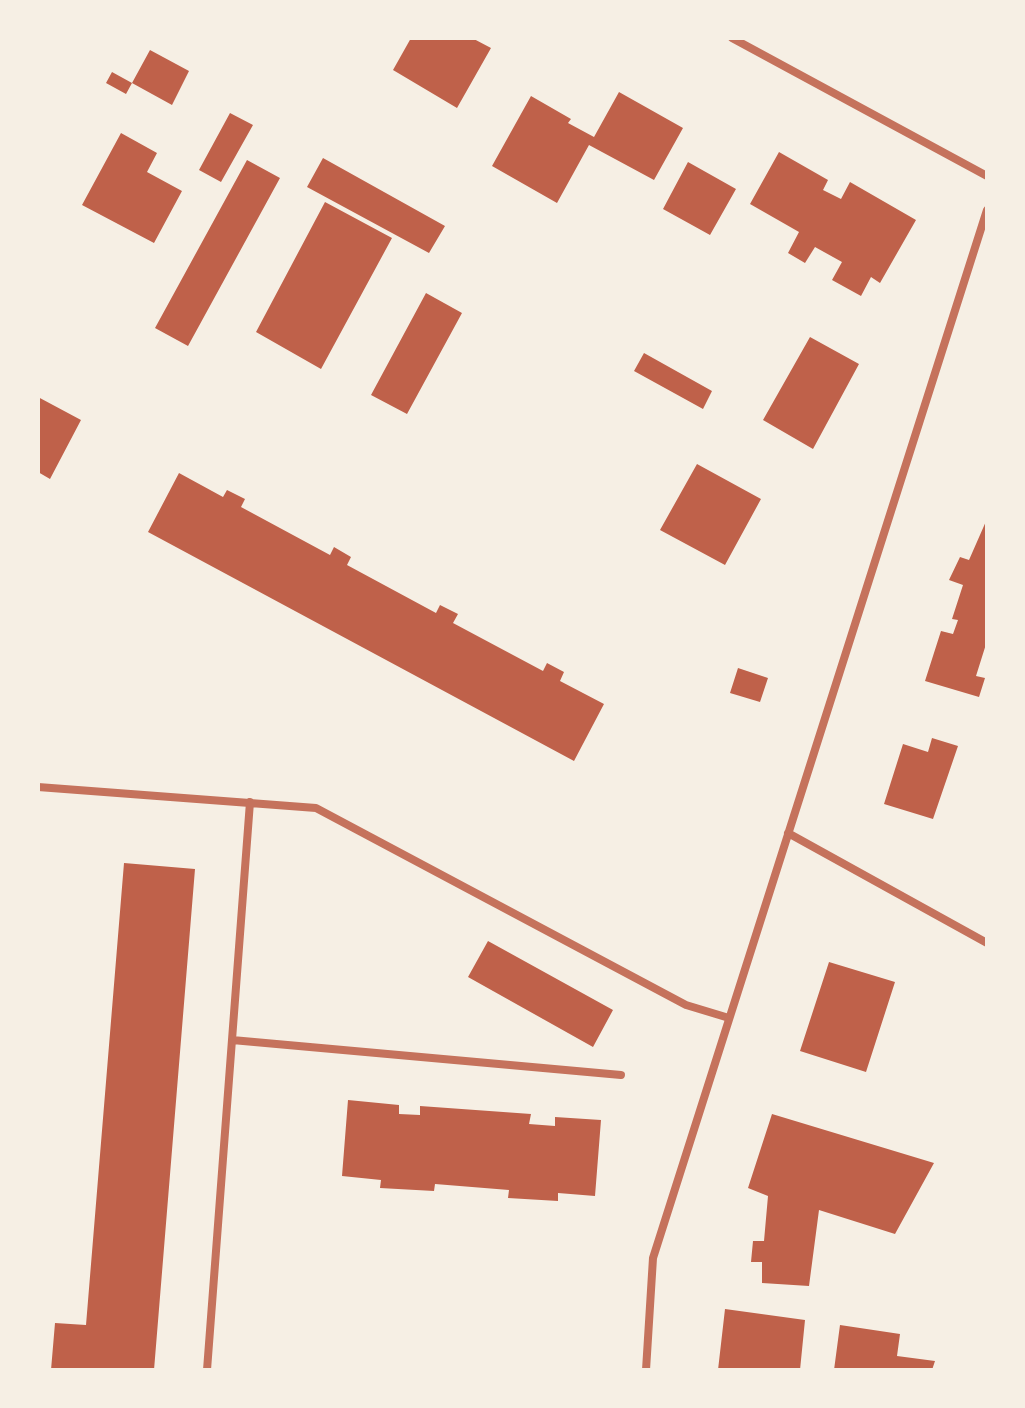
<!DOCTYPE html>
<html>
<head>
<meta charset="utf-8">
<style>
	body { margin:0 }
	#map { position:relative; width:1025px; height:1408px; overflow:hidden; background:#f6efe4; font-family:Montserrat,sans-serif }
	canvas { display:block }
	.frame { position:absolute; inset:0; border:40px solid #f6efe4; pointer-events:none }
</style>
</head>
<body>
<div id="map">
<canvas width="1025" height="1408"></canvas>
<div class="frame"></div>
</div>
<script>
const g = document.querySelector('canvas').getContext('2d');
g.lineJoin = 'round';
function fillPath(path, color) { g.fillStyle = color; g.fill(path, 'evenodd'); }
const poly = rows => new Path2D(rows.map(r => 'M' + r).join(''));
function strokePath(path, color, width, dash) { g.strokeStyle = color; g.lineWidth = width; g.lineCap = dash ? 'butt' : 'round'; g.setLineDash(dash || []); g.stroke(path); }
const building = poly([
	[411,38,472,38,491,48,457,108,393,70],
	[150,50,189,71,172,105,132,83],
	[112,72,132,83,126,94,106,83],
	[619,92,683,128,654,180,589,145,557,203,492,166,531,96,571,119,568,123,594,137],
	[230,113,253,125,221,182,199,170],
	[121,133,157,153,147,172,182,191,154,243,82,205],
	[779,152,828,180,823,190,841,199,850,182,916,220,880,283,871,277,861,296,832,280,842,262,815,247,805,263,788,253,799,232,750,204],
	[323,158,445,226,429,253,307,187],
	[247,160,280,178,188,346,155,328],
	[688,162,736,189,710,235,663,209],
	[325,202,392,238,321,369,256,332],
	[426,293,462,313,407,414,371,395],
	[810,337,859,364,813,449,763,420],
	[644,353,712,391,703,409,634,371],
	[38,397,81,420,50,479,38,472],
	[697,464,761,499,725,565,660,530],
	[179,473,223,497,227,490,245,499,241,507,330,555,334,547,351,557,347,565,436,613,440,605,458,614,453,623,543,671,547,663,564,672,560,681,604,704,574,761,148,532],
	[987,519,987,641,976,676,985,678,979,697,925,681,941,631,953,634,958,620,952,619,963,585,949,580,960,557,969,560],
	[738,668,768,678,760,702,730,693],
	[932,738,958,746,933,819,884,804,903,744,928,752],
	[124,863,195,869,154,1370,51,1370,55,1323,86,1325],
	[488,941,613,1010,593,1047,468,977],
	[829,962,895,982,866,1072,800,1051],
	[348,1100,399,1105,399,1114,420,1115,420,1106,531,1114,529,1124,555,1126,555,1117,601,1120,595,1196,558,1193,558,1201,508,1198,509,1190,435,1184,434,1191,380,1188,381,1180,342,1176],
	[772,1114,934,1163,895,1234,819,1210,809,1286,762,1283,762,1262,751,1262,753,1241,764,1241,768,1196,748,1188],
	[725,1309,805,1320,800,1370,718,1370],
	[840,1325,900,1334,897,1356,935,1361,932,1370,834,1370]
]);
const minor = poly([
	[732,38,987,176],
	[38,787,316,808,686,1005,729,1018],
	[788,833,987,943],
	[232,1040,621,1075],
	[207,1370,250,802],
	[646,1370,653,1258,987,210]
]);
fillPath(building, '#bf614a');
strokePath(minor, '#c5725c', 8);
</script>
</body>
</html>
